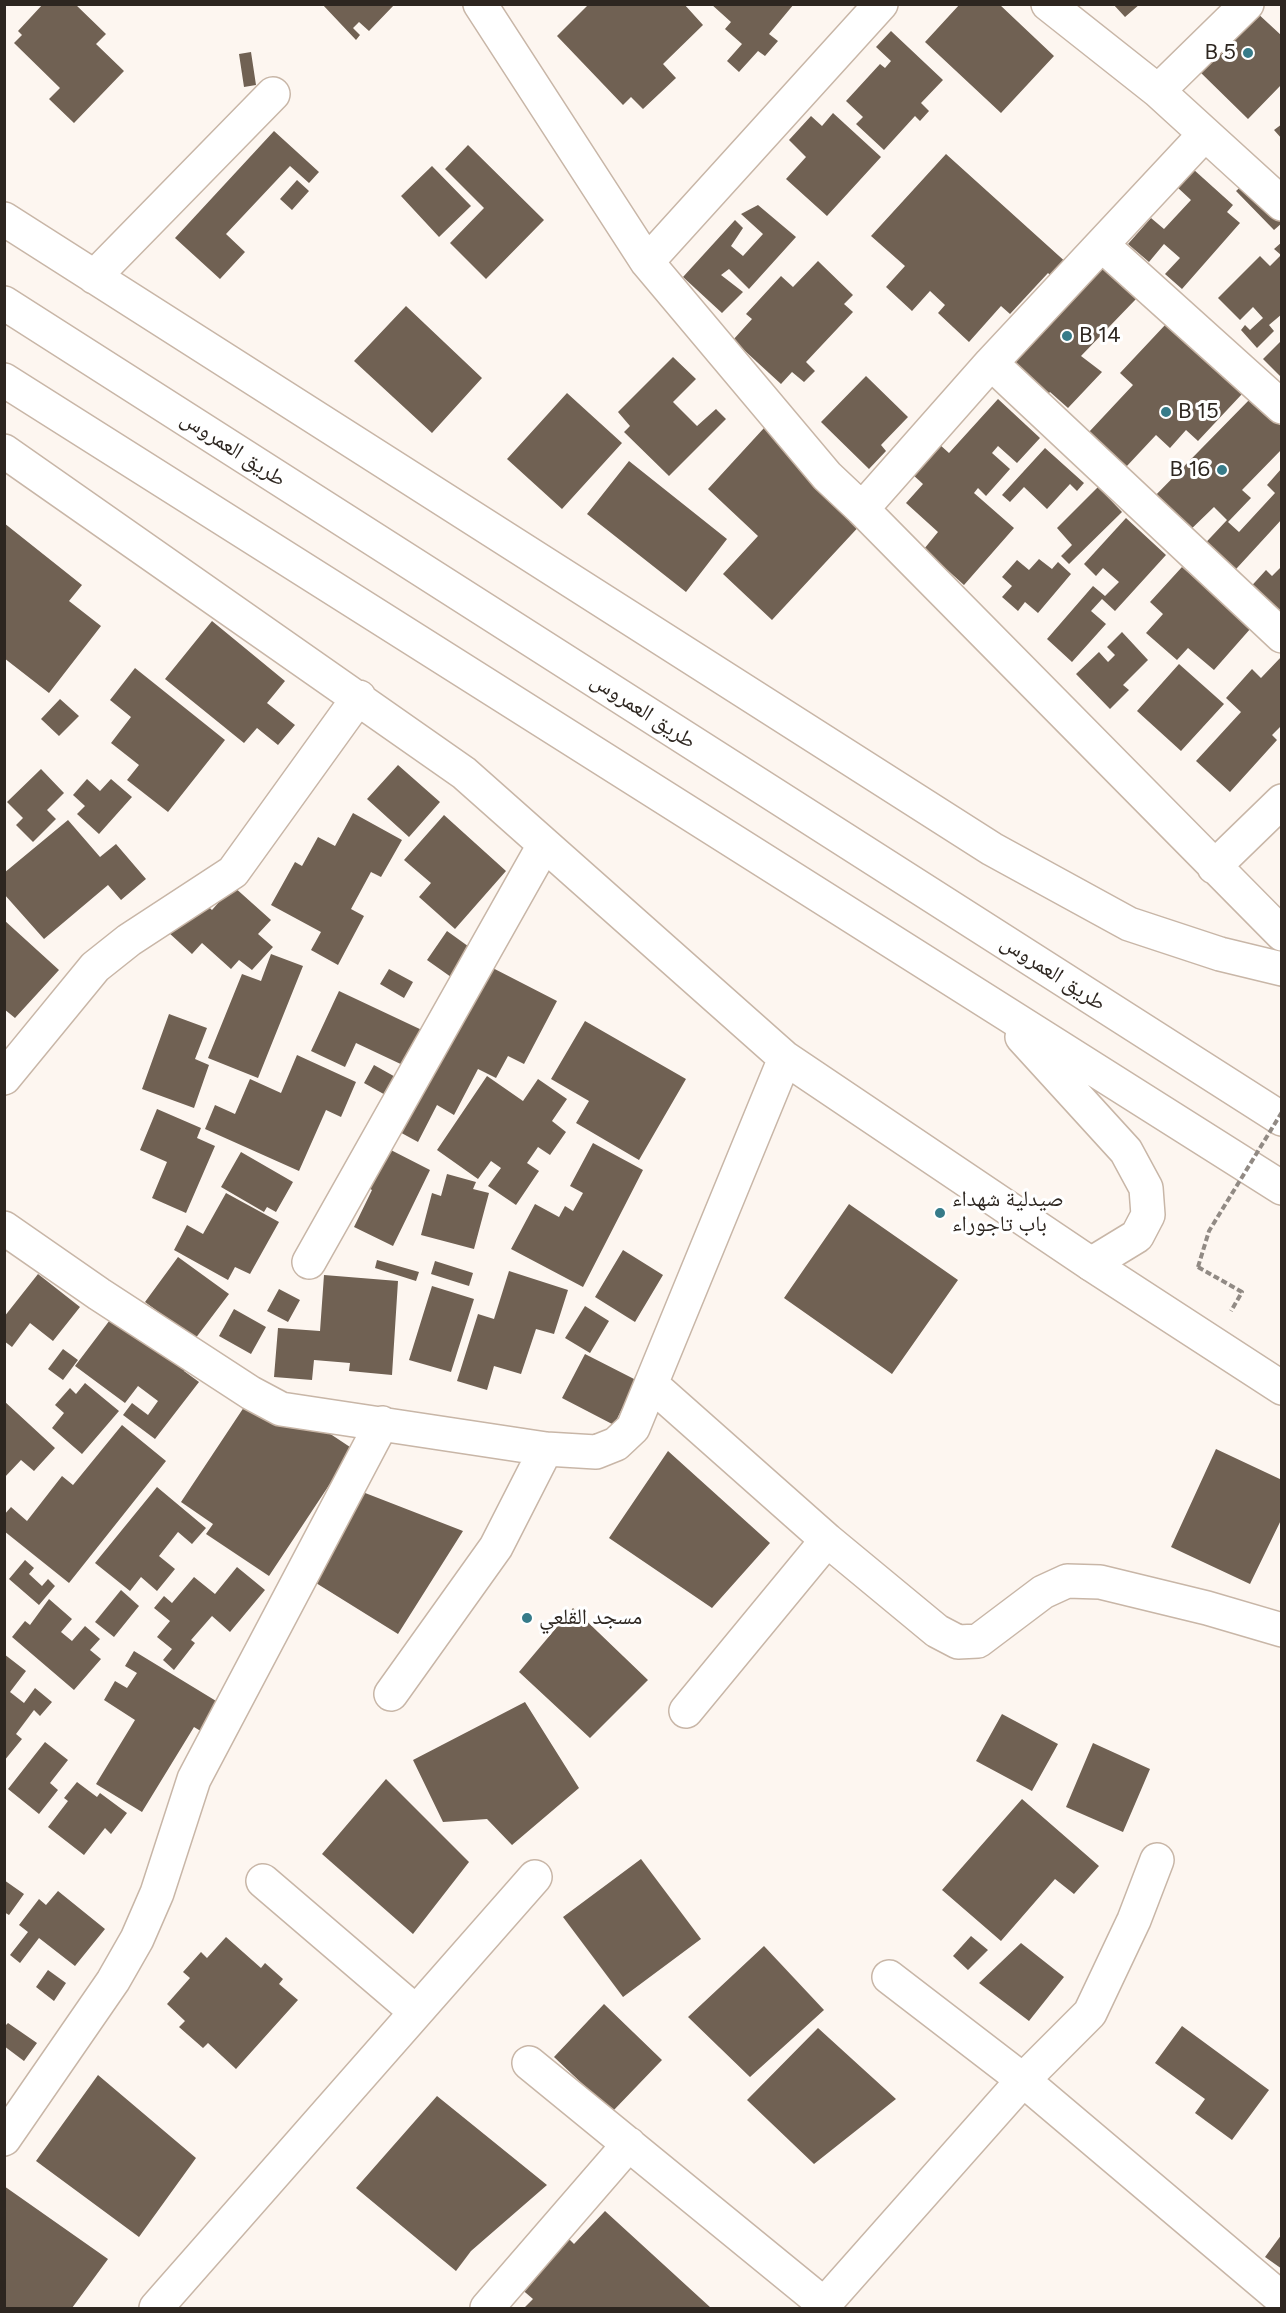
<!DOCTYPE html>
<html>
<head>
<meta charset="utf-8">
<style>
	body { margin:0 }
	#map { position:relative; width:1286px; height:2313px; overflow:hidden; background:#fdf6f0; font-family:Figtree,sans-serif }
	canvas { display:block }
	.frame { position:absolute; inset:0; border:6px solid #2d2620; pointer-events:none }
</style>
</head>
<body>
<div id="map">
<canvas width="1286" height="2313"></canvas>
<div class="frame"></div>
</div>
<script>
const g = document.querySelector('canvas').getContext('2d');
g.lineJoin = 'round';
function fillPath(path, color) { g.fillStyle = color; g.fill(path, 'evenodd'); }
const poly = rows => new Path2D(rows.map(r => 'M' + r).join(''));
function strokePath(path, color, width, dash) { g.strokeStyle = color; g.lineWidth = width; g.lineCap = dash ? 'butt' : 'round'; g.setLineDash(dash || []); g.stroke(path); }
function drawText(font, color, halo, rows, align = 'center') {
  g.font = font + ' Figtree,"Noto Naskh Arabic",sans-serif'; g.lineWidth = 6; g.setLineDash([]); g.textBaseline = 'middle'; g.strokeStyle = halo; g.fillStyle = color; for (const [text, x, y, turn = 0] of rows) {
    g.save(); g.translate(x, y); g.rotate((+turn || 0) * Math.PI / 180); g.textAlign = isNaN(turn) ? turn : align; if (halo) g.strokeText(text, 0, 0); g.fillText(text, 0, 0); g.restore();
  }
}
const building = poly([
	[43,4,75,4,106,34,96,44,124,71,74,123,49,99,60,88,14,43,22,35,18,31],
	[322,4,395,4,369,31,359,22,353,28,360,35,356,40],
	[589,4,684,4,703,25,663,64,676,78,643,109,631,97,623,105,557,36],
	[711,4,794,4,769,34,778,41,765,56,758,51,739,72,727,61,742,44,725,29,731,22],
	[960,4,999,4,1054,56,1001,113,925,42],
	[1113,4,1140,4,1125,17],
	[1255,11,1282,36,1282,84,1248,119,1198,70],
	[891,31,943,80,921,103,929,111,920,121,915,116,884,150,856,124,863,117,846,101,880,64,885,68,891,61,876,47],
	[251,52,256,85,244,87,239,54],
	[833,113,881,157,827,216,786,179,806,157,789,140,811,116,822,126],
	[1282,124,1282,139,1274,130],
	[274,131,319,172,309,183,290,166,226,234,245,252,220,279,175,238],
	[468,145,544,220,486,279,450,243,484,208,445,169],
	[946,154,1069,265,1055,280,1048,273,1010,314,1001,306,969,342,938,313,945,305,930,291,912,311,886,287,905,266,871,236],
	[432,166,471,206,439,237,401,196],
	[1193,169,1233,205,1227,212,1240,223,1182,289,1165,274,1180,258,1164,244,1149,262,1128,244,1151,218,1164,229,1191,200,1177,187],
	[297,180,309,191,292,210,280,199],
	[1247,181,1282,216,1282,223,1274,230,1236,191],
	[758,205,796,237,749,289,729,269,721,275,743,292,722,313,683,277,735,220,743,228,731,246,743,256,763,234,741,214],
	[1282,242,1282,314,1269,325,1274,331,1257,348,1241,330,1245,325,1250,330,1263,318,1253,307,1240,320,1218,298,1260,256,1270,266,1281,255,1274,249],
	[818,261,853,295,844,304,853,312,806,362,815,371,804,382,792,372,781,384,733,340,752,319,746,314,781,276,793,287],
	[1098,263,1136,299,1081,356,1102,372,1068,408,1050,392,1040,402,1005,367],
	[406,306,482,378,432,433,354,361],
	[1166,324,1242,394,1198,441,1186,430,1170,448,1156,435,1126,467,1089,432,1133,385,1120,373],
	[1282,340,1282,378,1263,359],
	[673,357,696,379,673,402,697,426,716,409,726,419,669,476,624,432,630,426,618,412],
	[866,376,908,417,881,445,886,451,869,469,821,422],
	[567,393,622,443,562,509,507,459],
	[1251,398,1282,427,1282,449,1242,490,1251,498,1228,522,1239,532,1275,493,1267,485,1282,468,1282,519,1226,580,1196,553,1227,520,1214,507,1184,536,1149,502],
	[998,399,1040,438,1017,463,998,446,992,453,1010,469,986,496,978,488,974,493,1014,528,964,585,924,549,938,532,906,503,923,484,912,474,939,444,949,453],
	[764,428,864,521,772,620,723,574,758,536,708,489],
	[1045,448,1084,483,1077,491,1070,484,1047,509,1024,487,1010,502,1002,495],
	[629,461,727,539,686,592,587,514],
	[1098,487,1122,512,1069,564,1061,556,1072,545,1057,528],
	[1126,518,1166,555,1115,611,1102,599,1091,611,1106,624,1072,662,1047,639,1093,586,1105,596,1119,582,1103,568,1096,576,1084,564],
	[4,523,82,585,69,601,101,626,49,693,4,658],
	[1039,559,1052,569,1058,562,1071,574,1038,613,1025,602,1018,611,1002,597,1012,586,1002,577,1017,560,1029,570],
	[1282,566,1282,624,1246,592,1266,570,1272,576],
	[1182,567,1251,628,1214,670,1188,648,1177,660,1146,633,1163,614,1150,602],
	[212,621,285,681,267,703,295,725,278,745,257,728,244,743,165,679],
	[1122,632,1148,660,1123,685,1129,690,1110,709,1076,674,1099,652,1108,662,1115,655,1107,647],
	[1282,656,1282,725,1272,735,1277,740,1230,792,1196,761,1241,712,1226,698,1252,669,1261,678],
	[1179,664,1224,704,1181,751,1137,711],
	[135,668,225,740,168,812,127,780,139,765,111,743,131,717,110,700],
	[60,699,79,716,59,736,41,719],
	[398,765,440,802,409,837,367,799],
	[41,769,64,793,47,810,56,819,33,842,16,825,23,818,7,802],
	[87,779,100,791,111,779,132,797,99,834,77,814,85,806,73,795],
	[353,813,402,840,381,877,371,872,351,909,364,916,338,965,311,950,321,932,271,905,295,862,302,866,318,837,335,846],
	[444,815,506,871,455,929,419,897,431,883,404,860],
	[68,820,100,857,116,844,146,879,121,900,108,885,44,939,4,894,4,873],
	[233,886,271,920,258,934,273,947,252,970,239,960,231,969,202,943,192,954,168,932,161,940,153,934,199,898,212,910],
	[4,920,59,970,15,1018,4,1009],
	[447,931,472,949,451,977,427,960],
	[271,954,303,966,258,1078,208,1058,242,974,261,981],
	[483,963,557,1001,524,1064,508,1056,496,1078,478,1069,454,1115,437,1105,418,1142,396,1130],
	[389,969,413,982,404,998,380,984],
	[339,991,424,1031,407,1067,356,1043,345,1067,311,1051],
	[169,1014,207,1028,195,1059,209,1065,194,1108,142,1089],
	[585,1021,686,1079,639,1160,576,1123,589,1101,551,1079],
	[297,1055,356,1082,341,1117,326,1110,299,1171,205,1129,215,1105,235,1114,250,1079,281,1093],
	[374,1065,399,1079,389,1097,364,1083],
	[487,1076,523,1101,538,1079,567,1099,552,1121,566,1132,550,1155,538,1147,527,1163,539,1171,516,1205,488,1186,501,1168,491,1161,478,1179,437,1150],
	[157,1109,201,1128,197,1138,215,1146,186,1213,152,1198,167,1162,140,1150],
	[593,1143,643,1170,583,1287,511,1249,535,1204,559,1217,565,1206,573,1211,583,1193,570,1186],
	[385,1147,430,1170,393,1246,354,1227,372,1190,365,1186],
	[241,1152,293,1182,276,1212,267,1207,264,1212,221,1187],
	[447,1174,476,1182,473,1189,489,1193,474,1249,421,1235,432,1193,441,1196],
	[226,1193,279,1222,250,1274,235,1267,228,1280,174,1250,187,1225,203,1234],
	[849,1204,958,1280,892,1374,784,1298],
	[623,1250,663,1275,635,1322,595,1297],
	[178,1257,229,1294,195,1339,145,1302],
	[377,1260,419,1272,416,1281,375,1268],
	[435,1261,473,1273,469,1286,431,1274],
	[509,1271,568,1290,554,1334,536,1329,521,1374,494,1366,487,1390,457,1381,478,1314,494,1319],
	[38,1274,80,1307,53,1341,30,1323,12,1347,4,1341,4,1317],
	[324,1275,398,1281,392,1375,349,1371,350,1363,314,1360,312,1380,274,1377,278,1328,320,1331],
	[432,1286,474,1299,451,1372,409,1360],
	[279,1289,300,1300,288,1322,267,1311],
	[585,1306,609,1321,590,1353,565,1338],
	[119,1308,191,1361,184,1371,199,1382,155,1439,123,1415,132,1403,148,1415,158,1401,138,1386,125,1403,75,1366],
	[234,1309,266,1327,251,1354,219,1336],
	[63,1349,78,1360,63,1380,48,1369],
	[585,1354,636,1380,614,1425,562,1398],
	[85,1383,119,1411,82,1454,52,1428,64,1413,55,1405,70,1388,76,1394],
	[258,1386,353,1449,269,1576,206,1534,213,1524,181,1502],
	[4,1401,55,1448,34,1471,21,1460,4,1478],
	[122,1425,166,1461,69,1583,4,1531,4,1515,11,1507,27,1521,62,1476,73,1485],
	[1216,1449,1282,1480,1282,1518,1250,1584,1171,1547],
	[668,1451,770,1543,712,1608,609,1538],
	[157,1487,206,1528,192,1544,178,1532,159,1556,175,1569,157,1591,141,1577,130,1591,95,1563],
	[360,1491,463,1531,398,1634,316,1583],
	[25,1560,34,1568,29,1574,42,1586,48,1579,55,1586,39,1605,9,1579],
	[237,1567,265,1590,230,1632,212,1616,191,1640,195,1643,174,1670,163,1660,172,1649,157,1637,170,1621,154,1608,164,1596,172,1603,194,1577,215,1594],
	[121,1590,139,1606,114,1637,95,1622],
	[49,1599,72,1619,61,1632,72,1641,85,1626,100,1639,90,1650,101,1659,74,1690,12,1637,25,1621,30,1625],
	[573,1608,648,1680,590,1738,519,1672],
	[134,1651,221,1704,204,1733,194,1727,142,1812,96,1784,135,1720,104,1700,115,1681,127,1688,137,1673,125,1666],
	[4,1654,26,1671,10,1692,24,1703,35,1688,52,1702,40,1716,34,1710,16,1734,22,1739,4,1761],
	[525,1702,579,1788,512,1845,487,1819,443,1822,413,1760],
	[1002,1714,1058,1744,1032,1791,976,1761],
	[45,1742,68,1760,50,1783,58,1790,39,1814,8,1789],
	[1093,1743,1150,1769,1123,1832,1066,1807],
	[386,1779,469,1862,413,1934,322,1854],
	[77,1782,97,1797,100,1793,127,1813,111,1834,105,1828,84,1855,48,1827,68,1801,64,1798],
	[1022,1799,1099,1866,1074,1894,1055,1879,1001,1941,942,1890],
	[641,1859,701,1939,623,1997,563,1917],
	[4,1880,24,1894,9,1915,4,1912],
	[58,1891,105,1929,75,1966,39,1938,20,1963,10,1955,28,1932,19,1925,39,1899,46,1905],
	[971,1936,988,1950,968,1970,953,1956],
	[226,1937,261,1968,265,1963,283,1979,279,1984,298,2000,236,2069,208,2043,203,2048,179,2027,185,2021,167,2004,190,1978,183,1972,201,1952,207,1958],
	[1021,1943,1064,1977,1029,2021,979,1983],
	[764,1946,824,2010,750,2077,688,2017],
	[48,1970,66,1983,54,2001,36,1987],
	[604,2004,662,2060,612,2112,554,2057],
	[8,2023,37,2043,24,2061,4,2046,4,2027],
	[1182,2026,1269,2090,1232,2140,1195,2113,1205,2099,1155,2063],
	[818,2028,896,2099,814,2164,747,2100],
	[98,2075,196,2158,139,2237,36,2161],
	[437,2096,547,2185,471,2251,456,2271,356,2188],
	[4,2186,108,2259,72,2308,4,2308],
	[605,2211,711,2308,524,2308,533,2299,519,2287,566,2236,574,2244],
	[1282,2234,1282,2269,1265,2257]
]);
const path = poly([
	[1198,1267,1242,1292,1231,1311]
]);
const street = poly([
	[480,4,647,262,827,476,862,509,1282,934],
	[1048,4,1158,91,1282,204],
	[1158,91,1247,4],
	[4,219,992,849,1129,924,1220,954,1282,969],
	[1102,245,1282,407],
	[647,262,881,4],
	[94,277,273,94],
	[991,363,1282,636],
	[4,451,464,773,785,1058,1091,1264,1282,1388],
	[862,509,991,363,1204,135],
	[1214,867,1282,801],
	[4,1078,95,967,129,940,233,872,359,697],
	[4,1228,99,1294,251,1393,281,1409,546,1449,596,1452,616,1444,633,1428,785,1058],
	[309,1262,544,845],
	[651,1384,827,1540,686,1711],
	[827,1540,937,1631,958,1642,978,1641,1043,1592,1067,1581,1100,1582,1207,1608,1282,1630],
	[391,1694,496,1547,546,1449],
	[263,1881,416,2012],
	[889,1977,1023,2080,1282,2299],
	[529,2063,825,2305],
	[4,2139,113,1981,137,1939,157,1893,194,1779,382,1423],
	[156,2308,535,1877],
	[487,2308,629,2144],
	[821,2308,1023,2080,1090,2013,1134,1920,1157,1860]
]);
const primary = poly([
	[4,303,1282,1119],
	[4,380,1282,1188],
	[1022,1037,1126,1151,1146,1188,1148,1215,1137,1236,1091,1264]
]);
const pathBridge = poly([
	[1198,1267,1209,1231,1282,1112]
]);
const markers = [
	[1248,53,6,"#367b89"],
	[1067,336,6,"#367b89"],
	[1166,412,6,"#367b89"],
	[1222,470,6,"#367b89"],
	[940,1213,6,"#367b89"],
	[527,1618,6,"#367b89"]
];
const poiNames = [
	["B 5",1236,53,"right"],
	["B 14",1079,336],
	["B 15",1178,412],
	["B 16",1210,470,"right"],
	["صيدلية شهداء",952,1200],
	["باب تاجوراء",952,1225],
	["مسجد القلعي",539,1618]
];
const streetNames = [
	["طريق العمروس",233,449,33],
	["طريق العمروس",643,711,33],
	["طريق العمروس",1053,973,33]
];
fillPath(building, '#706153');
strokePath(street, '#c8b6a7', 36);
strokePath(primary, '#c8b6a7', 36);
strokePath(path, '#918a84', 4, [6, 3]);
strokePath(street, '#fff', 33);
strokePath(primary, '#fff', 33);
strokePath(pathBridge, '#918a84', 4, [6, 3]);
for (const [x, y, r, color] of markers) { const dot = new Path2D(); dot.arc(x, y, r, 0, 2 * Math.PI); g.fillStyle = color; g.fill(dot); strokePath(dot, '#fff', 2); }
drawText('22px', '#2d2620', '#fff', poiNames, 'left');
drawText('22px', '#2d2620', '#fff', streetNames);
</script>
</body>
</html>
